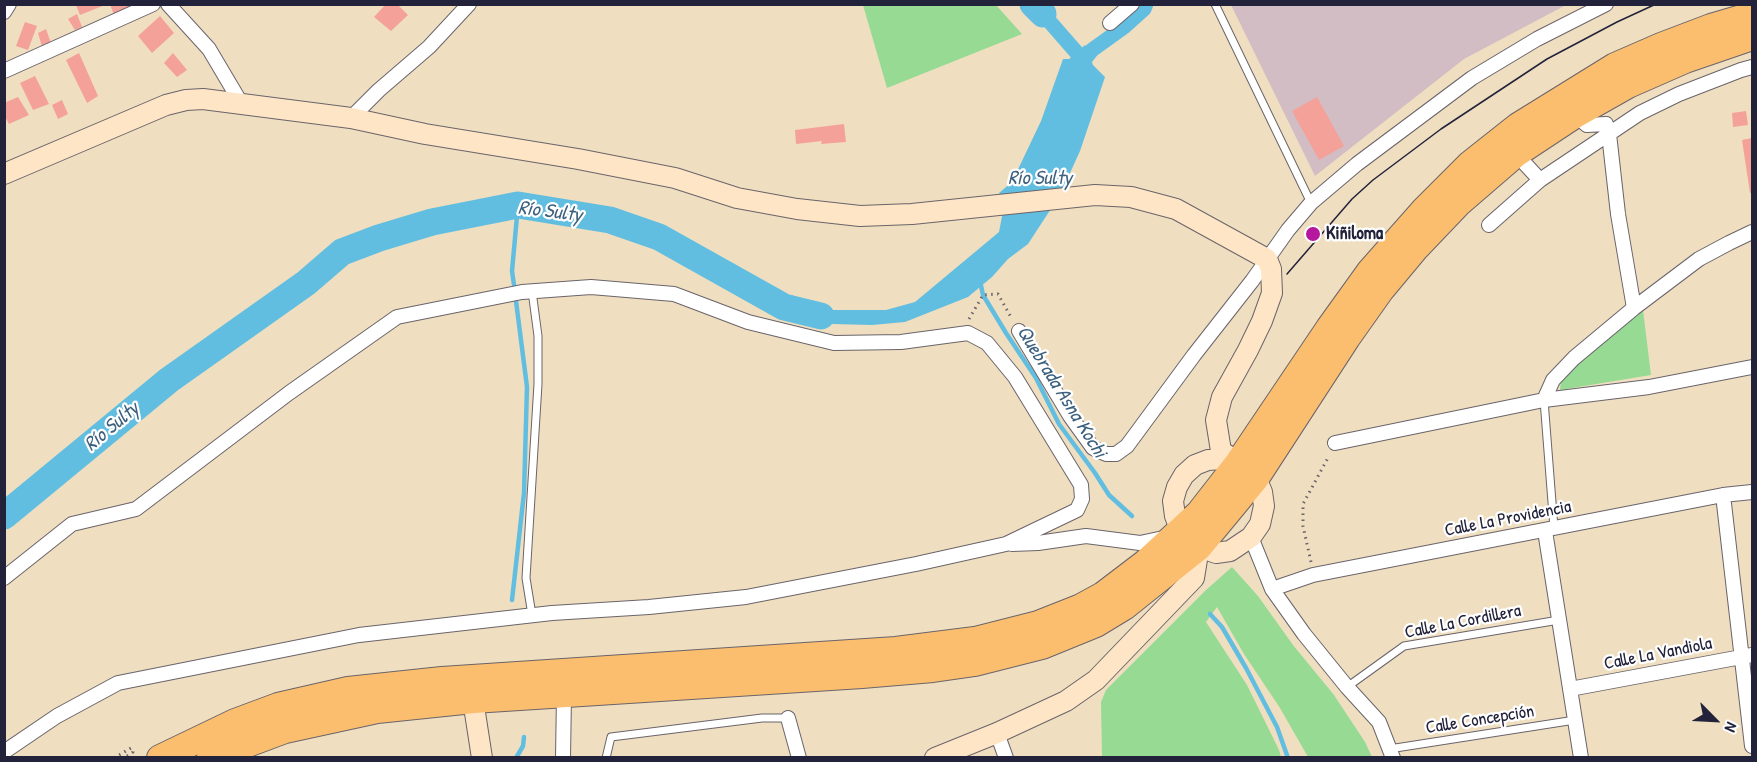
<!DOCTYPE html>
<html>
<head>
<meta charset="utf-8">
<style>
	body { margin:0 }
	#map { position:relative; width:1757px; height:762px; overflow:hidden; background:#efdfc0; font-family:"Patrick Hand",sans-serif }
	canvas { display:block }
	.frame { position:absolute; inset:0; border:6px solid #22223b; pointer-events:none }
	.north { position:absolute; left:1685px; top:690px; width:60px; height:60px; -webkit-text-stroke:4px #fff; paint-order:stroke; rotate:114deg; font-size:16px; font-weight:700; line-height:24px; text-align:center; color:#22223b }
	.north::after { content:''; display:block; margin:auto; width:21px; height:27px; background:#22223b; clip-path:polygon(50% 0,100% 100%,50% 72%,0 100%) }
</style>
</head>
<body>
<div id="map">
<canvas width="1757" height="762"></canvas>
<div class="frame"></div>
<div class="north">N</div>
</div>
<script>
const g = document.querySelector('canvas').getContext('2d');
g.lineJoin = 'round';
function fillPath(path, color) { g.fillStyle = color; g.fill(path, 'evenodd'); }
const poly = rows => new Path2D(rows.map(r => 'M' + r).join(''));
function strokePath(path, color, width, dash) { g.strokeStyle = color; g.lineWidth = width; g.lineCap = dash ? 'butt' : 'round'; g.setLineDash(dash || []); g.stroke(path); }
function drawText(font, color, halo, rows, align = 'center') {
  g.font = font + ' "Patrick Hand",sans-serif'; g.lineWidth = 4.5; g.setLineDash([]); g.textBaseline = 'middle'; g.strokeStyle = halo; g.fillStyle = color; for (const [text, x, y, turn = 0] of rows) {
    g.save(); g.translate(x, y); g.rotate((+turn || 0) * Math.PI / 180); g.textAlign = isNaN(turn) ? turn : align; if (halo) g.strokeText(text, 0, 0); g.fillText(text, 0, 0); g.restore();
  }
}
const industrial = poly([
	[1231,5,1566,5,1464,59,1315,176]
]);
const green = poly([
	[863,5,996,5,1022,34,887,88],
	[1643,310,1651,375,1560,390,1561,380,1573,367],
	[1232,567,1258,596,1293,645,1334,695,1365,742,1372,757,1308,757,1280,708,1244,654,1217,607,1206,622,1247,685,1279,750,1281,757,1102,757,1101,702,1106,690,1206,590]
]);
const water = poly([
	[1085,45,1087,47,1088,46,1094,53,1091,59,1093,65,1105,77,1080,151,1060,195,1028,244,1008,259,992,277,968,297,905,322,872,325,832,324,784,315,791,295,833,310,886,310,915,302,999,232,1004,206,999,193,1012,182,1041,121,1063,59,1069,59]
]);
const stream = poly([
	[980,281,983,295,1006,333,1036,378,1059,424,1095,473,1109,495,1132,516],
	[514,285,512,271,518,205],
	[512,600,524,493,527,387,516,301],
	[1210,614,1222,627,1246,668,1277,727,1288,758],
	[516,758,523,746,524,737]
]);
const canal = poly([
	[1043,14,1077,53],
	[1083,61,1092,50,1124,27,1144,9,1146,4]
]);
const river = poly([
	[1033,4,1043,14],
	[4,516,169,380,306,283,342,252,379,238,432,222,518,205,610,220,659,237,784,307,821,316]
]);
const building = poly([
	[110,4,128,4,129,8,114,15],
	[386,4,397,4,408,15,391,31,374,17],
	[76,5,105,5,80,15],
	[77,14,82,27,75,30,68,19],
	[160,16,174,33,152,53,138,36],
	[25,22,37,26,28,50,16,46],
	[46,29,52,46,43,50,38,33],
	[79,53,98,96,87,103,66,60],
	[173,53,187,70,177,77,164,63],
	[35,76,49,104,33,110,20,83],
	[18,97,29,115,9,124,4,115,4,103],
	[1317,97,1344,146,1319,160,1292,111],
	[62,100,68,114,58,119,52,105],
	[1746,111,1748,125,1733,127,1732,113],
	[844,124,846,142,821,144,822,141,796,144,795,130],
	[1752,138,1752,193,1750,193,1742,140]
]);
const path = poly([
	[969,319,983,295,998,294,1012,319],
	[1311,562,1303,526,1303,504,1329,456],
	[114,758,131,748,133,752,124,758]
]);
const lane = poly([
	[1215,4,1311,203],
	[532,291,538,336,538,384,526,578,532,615],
	[1544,400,1554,528],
	[1347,687,1404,646,1559,620],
	[1389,749,1575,720],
	[606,758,611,737,762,718,788,718]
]);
const street = poly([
	[168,4,209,49,241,103],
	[4,12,9,4],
	[1110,23,1132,4],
	[4,71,153,4],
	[1575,115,1587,125,1606,124,1609,134,1618,214,1634,308],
	[351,118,379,90,429,47,469,4],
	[1516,154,1540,180],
	[1489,225,1540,180,1640,113,1679,94,1741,70,1752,67],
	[1019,331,1070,416,1093,448,1106,454,1116,454,1127,446,1194,355,1252,281,1288,230,1311,203,1357,164,1472,78,1537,39,1606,4],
	[1544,400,1553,380,1574,358,1634,308,1699,259,1729,243,1752,232],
	[1335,443,1544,400,1649,387,1752,367],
	[1723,495,1752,746],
	[1545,531,1581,758],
	[1251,537,1272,589,1304,634,1347,687,1379,722,1393,758],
	[1012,544,1038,543,1086,536,1140,543,1168,537],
	[4,578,72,524,136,509,289,393,397,317,522,292,591,287,674,294,748,322,834,343,901,342,968,333,987,343,1015,377,1081,485,1082,499,1077,510,1006,544,916,564,746,597,649,607,552,613,359,635,118,683,57,716,4,752],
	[1272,589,1313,575,1723,495,1752,492],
	[1570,689,1752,655],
	[788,718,799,758],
	[997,733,1006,758],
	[563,758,564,695]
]);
const secondary = poly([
	[4,174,166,105,186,100,203,99,351,118,425,134,578,159,675,178,737,198,797,209,860,216,912,214,1095,195,1131,197,1176,209,1267,259,1271,269,1272,293,1262,321,1248,350,1222,397,1216,420,1221,451,1248,469,1256,478,1262,492,1264,506,1260,524,1251,537,1230,551,1216,553,1199,547,1181,531,1175,516,1173,501,1177,487,1184,475,1195,465,1208,460,1223,459,1238,463],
	[473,700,482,758],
	[935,758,997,733,1066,701,1096,680,1194,578,1199,547]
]);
const highway = poly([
	[160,758,235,722,278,706,348,690,442,680,896,650,975,640,1038,624,1081,607,1103,595,1145,563,1199,513,1238,463,1329,328,1370,271,1423,211,1470,164,1518,126,1615,66,1661,46,1711,27,1752,15],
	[210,758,285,730,377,710,473,700,862,675,933,669,975,663,1042,646,1096,624,1124,607,1199,547,1256,478,1347,338,1381,290,1416,248,1458,204,1516,154,1575,115,1628,85,1685,60,1752,37]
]);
const tram = poly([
	[1287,274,1352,199,1373,180,1441,129,1547,59,1617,22,1656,4]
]);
const markers = [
	[1313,234,8,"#b5179e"]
];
const poiNames = [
	["Kiñiloma",1326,234]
];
const streetNames = [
	["Calle La Providencia",1508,519,-11],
	["Calle La Cordillera",1463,622,-11],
	["Calle La Vandiola",1658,654,-11],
	["Calle Concepción",1480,720,-9]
];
const waterNames = [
	["Río Sulty",1040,179],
	["Río Sulty",550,212,7],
	["Quebrada Asna Kochi",1061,392,58],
	["Río Sulty",112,427,-40]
];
fillPath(industrial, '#d2bdc5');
fillPath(green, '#96da93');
fillPath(water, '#62bee0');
strokePath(stream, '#62bee0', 4.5);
strokePath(canal, '#62bee0', 15);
strokePath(river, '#62bee0', 27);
fillPath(building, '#f4a199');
strokePath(lane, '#6a646a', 9);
strokePath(street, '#6a646a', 16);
strokePath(secondary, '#6a646a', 22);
strokePath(highway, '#6a646a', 28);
strokePath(path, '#6a646a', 3, [1.5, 4.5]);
strokePath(lane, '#fff', 7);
strokePath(street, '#fff', 14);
strokePath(secondary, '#fde5c5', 20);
strokePath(highway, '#fbbe6e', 26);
strokePath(tram, '#22223b', 1.5);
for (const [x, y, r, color] of markers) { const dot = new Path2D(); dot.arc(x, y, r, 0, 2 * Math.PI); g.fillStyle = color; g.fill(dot); strokePath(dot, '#fff', 2); }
drawText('bold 18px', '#22223b', '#fff', poiNames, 'left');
drawText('18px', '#22223b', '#fff', streetNames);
drawText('italic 20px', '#3c607d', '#fff', waterNames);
</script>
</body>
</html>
